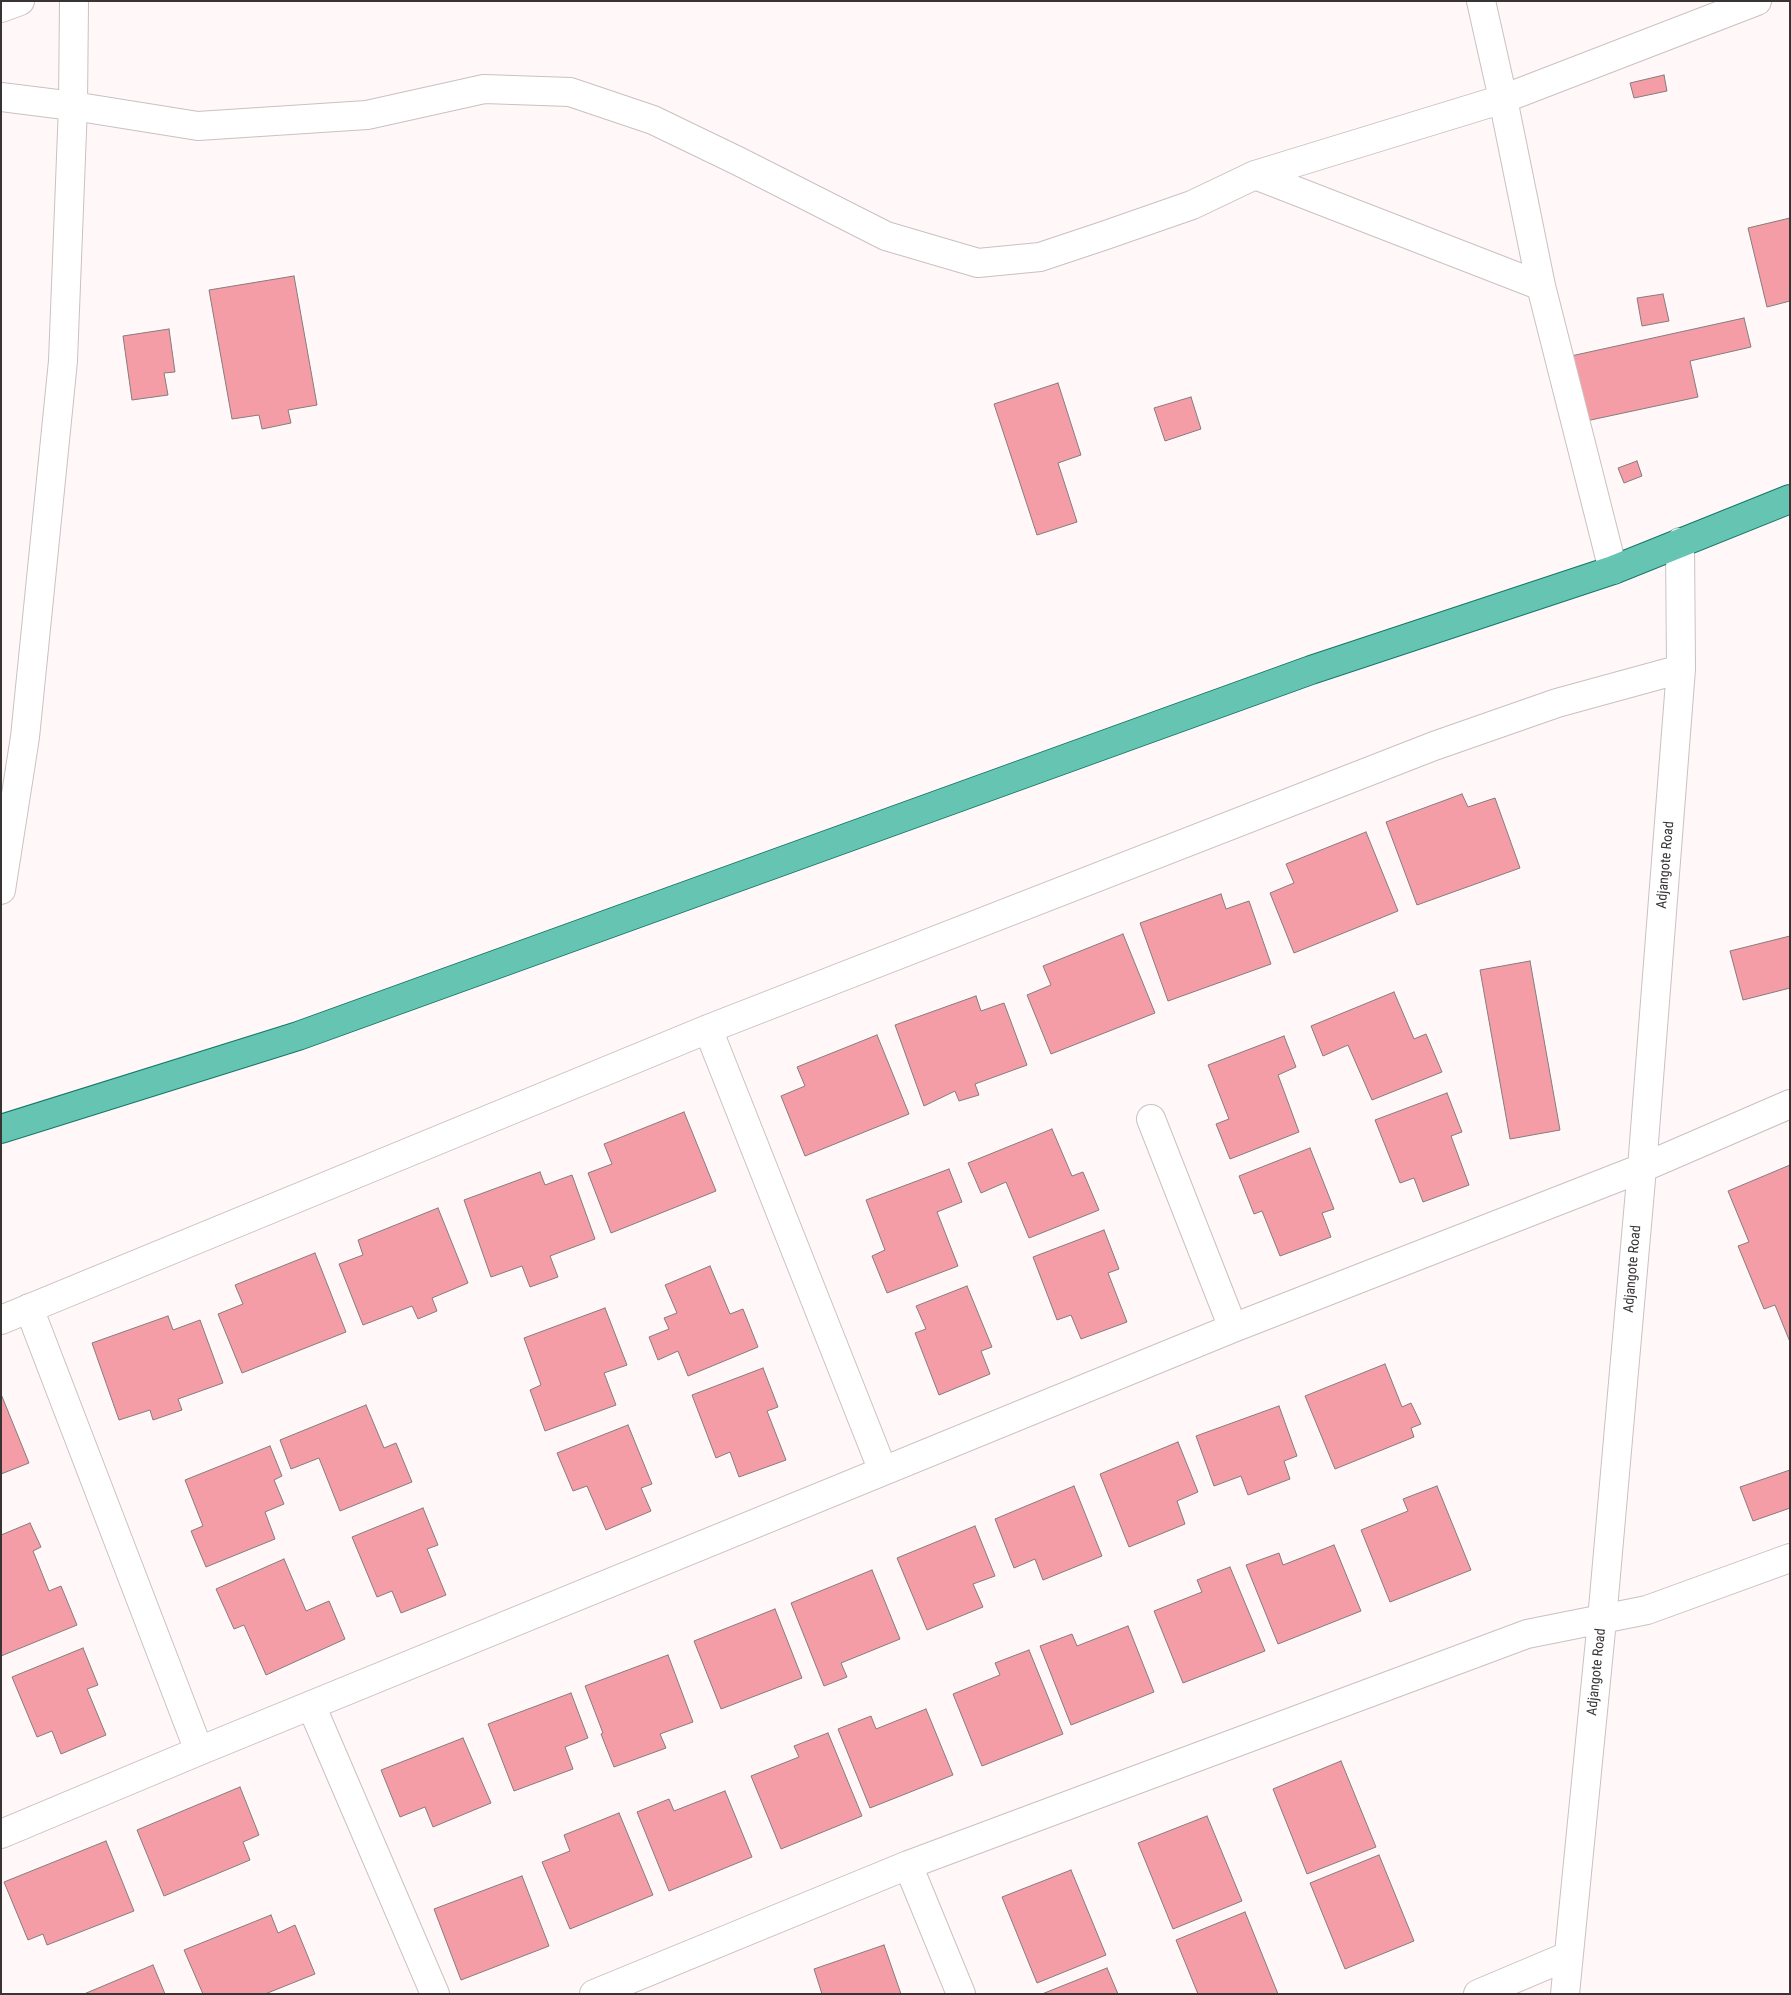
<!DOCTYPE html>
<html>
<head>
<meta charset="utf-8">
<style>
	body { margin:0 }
	#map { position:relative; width:1791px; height:1995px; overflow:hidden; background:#fff7f8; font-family:"Roboto Condensed",sans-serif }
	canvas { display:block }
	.frame { position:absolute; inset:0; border:2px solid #383434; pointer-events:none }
</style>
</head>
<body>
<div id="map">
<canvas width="1791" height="1995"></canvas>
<div class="frame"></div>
</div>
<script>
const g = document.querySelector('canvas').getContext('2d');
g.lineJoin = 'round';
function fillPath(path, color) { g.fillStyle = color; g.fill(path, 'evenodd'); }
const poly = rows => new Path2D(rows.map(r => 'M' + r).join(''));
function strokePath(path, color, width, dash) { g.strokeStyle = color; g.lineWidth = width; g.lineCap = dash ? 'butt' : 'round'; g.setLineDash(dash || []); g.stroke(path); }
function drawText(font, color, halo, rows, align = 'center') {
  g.font = font + ' "Roboto Condensed",sans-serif'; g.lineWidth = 5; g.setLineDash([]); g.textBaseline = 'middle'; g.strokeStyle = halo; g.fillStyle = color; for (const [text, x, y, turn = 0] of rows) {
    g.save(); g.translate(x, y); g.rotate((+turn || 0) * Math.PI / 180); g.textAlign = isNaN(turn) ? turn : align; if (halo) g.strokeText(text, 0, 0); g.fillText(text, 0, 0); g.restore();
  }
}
const building = poly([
	[1664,75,1667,91,1634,98,1630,83,1664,75],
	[1790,218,1790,301,1767,307,1748,228,1790,218],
	[294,276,317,405,288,410,291,423,262,429,259,415,232,419,209,290,294,276],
	[1663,294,1669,321,1642,326,1637,298,1663,294],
	[1744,318,1751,347,1690,361,1698,397,1586,421,1571,356,1744,318],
	[169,329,175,372,164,373,168,395,132,400,123,336,169,329],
	[1058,383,1081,455,1058,463,1077,522,1037,535,994,404,1058,383],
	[1191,397,1201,429,1165,441,1154,408,1191,397],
	[1637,461,1642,476,1624,483,1618,468,1637,461],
	[1462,794,1468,807,1495,798,1520,868,1417,905,1386,822,1462,794],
	[1366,832,1398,911,1294,953,1270,893,1294,883,1286,864,1366,832],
	[1221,894,1226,909,1249,901,1271,964,1168,1001,1140,923,1221,894],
	[1123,934,1155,1013,1051,1054,1027,995,1051,985,1043,966,1123,934],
	[1790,936,1790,988,1743,1000,1730,951,1790,936],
	[1530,961,1560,1130,1510,1139,1480,970,1530,961],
	[1394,992,1414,1039,1426,1034,1442,1072,1372,1100,1348,1045,1323,1056,1311,1026,1394,992],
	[976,996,981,1011,1004,1003,1027,1065,975,1084,979,1095,959,1101,955,1091,924,1106,895,1025,976,996],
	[877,1035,909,1114,805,1156,781,1096,805,1086,797,1067,877,1035],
	[1284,1036,1296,1067,1278,1075,1299,1132,1230,1159,1216,1124,1229,1119,1208,1065,1284,1036],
	[1447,1093,1462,1132,1451,1136,1469,1185,1423,1202,1414,1178,1400,1183,1375,1120,1447,1093],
	[684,1112,716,1191,611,1233,588,1173,612,1164,604,1144,684,1112],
	[1052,1129,1072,1176,1083,1172,1099,1210,1029,1238,1006,1182,981,1193,968,1163,1052,1129],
	[1310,1148,1334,1209,1322,1213,1331,1237,1280,1256,1262,1211,1254,1214,1239,1176,1310,1148],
	[1790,1165,1790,1342,1775,1305,1764,1309,1738,1246,1749,1242,1728,1191,1790,1165],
	[949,1169,962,1202,937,1212,958,1266,887,1293,872,1256,885,1250,866,1200,949,1169],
	[540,1172,545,1185,572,1175,595,1239,550,1256,558,1277,530,1287,522,1266,491,1277,464,1200,540,1172],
	[438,1208,468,1283,432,1298,437,1311,418,1319,412,1306,363,1325,339,1264,363,1255,358,1240,438,1208],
	[1104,1230,1119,1269,1108,1273,1127,1322,1081,1339,1071,1315,1057,1320,1033,1257,1104,1230],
	[315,1253,346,1332,242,1373,218,1314,243,1304,235,1285,315,1253],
	[710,1266,730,1314,743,1309,758,1347,688,1376,678,1351,658,1360,649,1337,669,1329,664,1318,677,1313,665,1285,710,1266],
	[967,1286,992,1347,981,1351,990,1374,939,1395,915,1333,926,1329,916,1306,967,1286],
	[605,1308,627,1365,604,1373,616,1405,545,1431,530,1390,541,1385,524,1338,605,1308],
	[168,1316,173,1330,200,1320,223,1383,178,1399,182,1410,153,1420,150,1410,119,1420,92,1343,168,1316],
	[1385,1364,1402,1407,1411,1403,1421,1424,1411,1428,1414,1437,1335,1469,1305,1396,1385,1364],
	[763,1368,778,1407,767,1411,786,1460,739,1477,730,1452,716,1458,692,1395,763,1368],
	[1,1394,29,1463,1,1474,1,1394],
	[366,1405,384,1448,396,1443,412,1482,340,1511,319,1458,291,1469,280,1440,366,1405],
	[1279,1406,1297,1456,1284,1461,1290,1479,1248,1495,1241,1476,1214,1486,1196,1436,1279,1406],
	[628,1425,652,1484,641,1488,651,1511,606,1530,587,1486,573,1491,557,1453,628,1425],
	[1178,1442,1198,1492,1177,1501,1185,1524,1129,1547,1100,1474,1178,1442],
	[270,1446,282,1476,274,1480,284,1504,265,1512,275,1539,206,1567,191,1531,203,1526,185,1480,270,1446],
	[1790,1470,1790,1508,1753,1521,1740,1487,1790,1470],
	[1074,1486,1102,1556,1043,1580,1035,1559,1014,1568,995,1519,1074,1486],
	[1437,1486,1471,1570,1390,1602,1361,1530,1408,1511,1403,1499,1437,1486],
	[423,1508,438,1545,427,1549,446,1595,401,1613,392,1591,377,1597,352,1537,423,1508],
	[30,1523,41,1547,33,1551,49,1591,61,1586,77,1625,1,1656,1,1535,30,1523],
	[975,1526,995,1576,973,1584,983,1607,927,1630,897,1558,975,1526],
	[1334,1545,1361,1611,1278,1644,1246,1565,1279,1553,1283,1565,1334,1545],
	[284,1559,306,1611,329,1601,345,1639,266,1675,244,1625,234,1629,216,1589,284,1559],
	[1230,1567,1265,1651,1183,1683,1154,1611,1202,1592,1197,1580,1230,1567],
	[872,1570,900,1639,841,1663,847,1677,824,1686,791,1603,872,1570],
	[775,1609,802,1678,721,1709,694,1641,775,1609],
	[1128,1626,1154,1692,1071,1725,1040,1646,1072,1634,1077,1646,1128,1626],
	[83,1648,98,1685,87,1689,106,1735,61,1754,52,1731,37,1737,12,1677,83,1648],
	[1029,1650,1063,1734,982,1766,953,1694,1000,1675,995,1663,1029,1650],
	[668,1655,693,1722,660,1734,666,1748,614,1767,601,1734,603,1733,585,1686,668,1655],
	[571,1693,588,1738,565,1747,573,1769,514,1791,488,1724,571,1693],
	[926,1709,953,1775,870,1808,838,1729,871,1716,876,1729,926,1709],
	[828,1733,862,1816,781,1849,751,1776,799,1757,794,1746,828,1733],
	[463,1738,491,1803,433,1827,425,1807,400,1817,381,1770,463,1738],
	[1341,1761,1376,1847,1307,1874,1273,1789,1341,1761],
	[240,1787,259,1835,243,1842,250,1860,164,1896,137,1830,240,1787],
	[725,1791,752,1857,669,1891,637,1812,669,1799,674,1811,725,1791],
	[619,1813,653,1895,570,1929,542,1862,570,1851,564,1835,619,1813],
	[1207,1816,1242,1901,1173,1929,1138,1843,1207,1816],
	[106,1841,134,1911,47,1945,43,1934,28,1940,4,1882,106,1841],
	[1379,1855,1414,1941,1345,1969,1310,1883,1379,1855],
	[1071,1870,1106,1955,1037,1983,1002,1897,1071,1870],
	[522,1876,549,1946,461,1980,434,1909,522,1876],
	[1245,1912,1278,1994,1198,1994,1176,1940,1245,1912],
	[271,1915,278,1933,295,1925,315,1974,265,1994,203,1994,184,1950,271,1915],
	[884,1945,901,1994,822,1994,814,1969,884,1945],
	[153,1965,165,1994,84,1994,153,1965],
	[1107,1968,1118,1994,1042,1994,1107,1968]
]);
const minor = poly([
	[1481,1,1503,99,1541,286,1613,570],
	[1,8,20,1],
	[1,97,73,106,198,126,367,115,484,89,570,92,653,120,738,161,886,236,978,263,1040,257,1103,236,1192,205,1255,175,1503,99,1757,1],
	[1255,175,1541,286],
	[1,890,25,737,63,361,73,106,74,1],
	[708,1029,883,1471],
	[1151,1119,1233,1328],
	[29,1308,199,1751],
	[1,1320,708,1029,1434,746,1557,703,1681,669],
	[311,1705,435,1994],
	[1,1834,199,1751,1233,1328,1642,1168,1790,1104],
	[908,1865,961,1994],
	[594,1994,908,1865,1527,1634,1647,1610,1790,1558],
	[1478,1994,1568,1956],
	[1565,1994,1602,1620,1642,1168,1681,669,1680,542]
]);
const major = poly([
	[1,1129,298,1036,1311,670,1613,570,1790,499]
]);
const streetNames = [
	["Adjangote Road",1666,865,-85],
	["Adjangote Road",1633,1269,-85],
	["Adjangote Road",1597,1672,-84]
];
fillPath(building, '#f59da7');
strokePath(building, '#857c7d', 1);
strokePath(minor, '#cac1c1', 30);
strokePath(major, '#147866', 30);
strokePath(minor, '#fff', 28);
strokePath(major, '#66c4b3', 28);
drawText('14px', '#383434', '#fff', streetNames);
</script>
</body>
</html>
